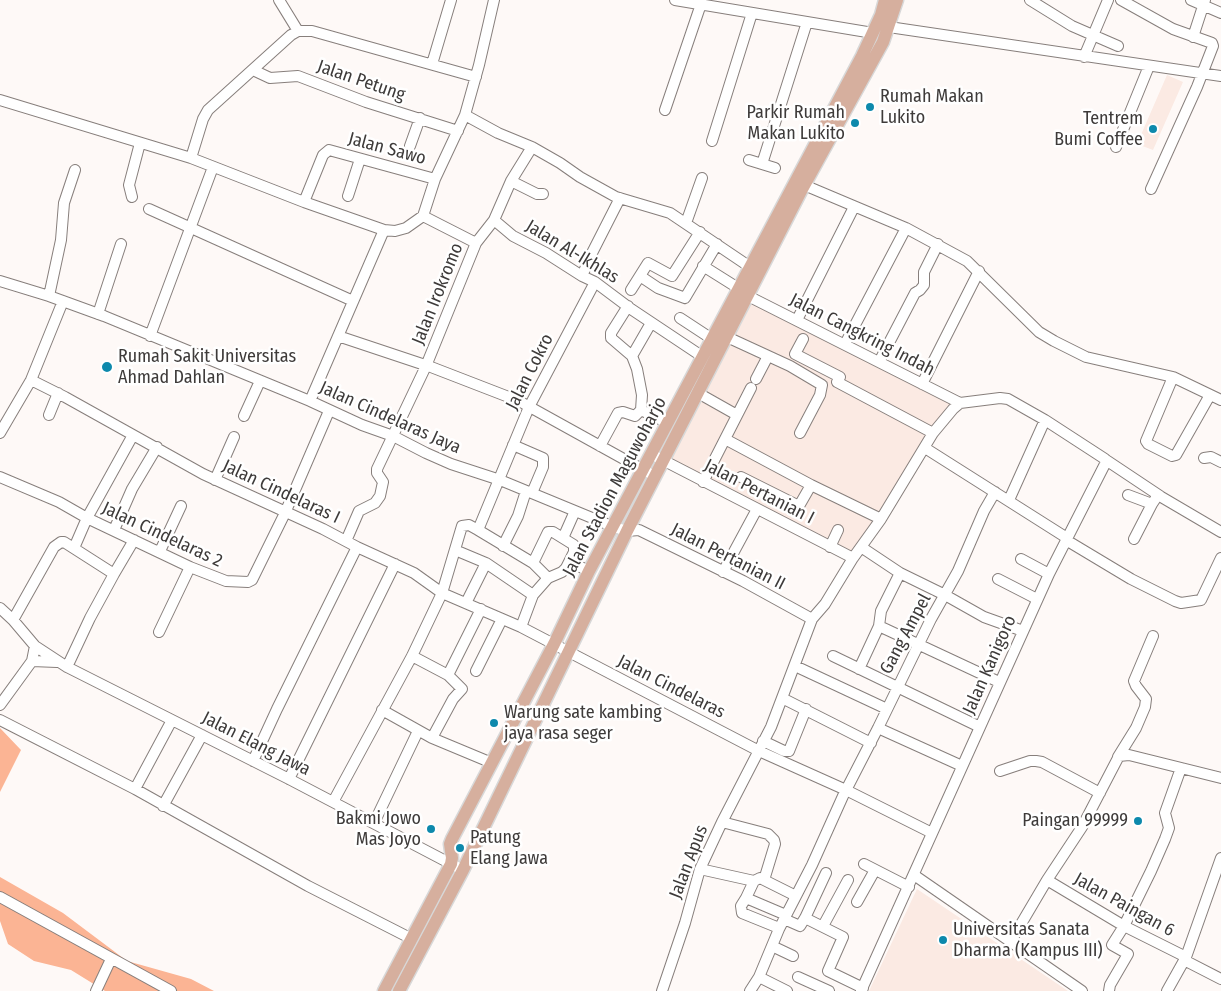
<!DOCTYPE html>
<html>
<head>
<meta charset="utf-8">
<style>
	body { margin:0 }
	canvas { display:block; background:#fef9f7 }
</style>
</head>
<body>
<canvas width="1221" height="991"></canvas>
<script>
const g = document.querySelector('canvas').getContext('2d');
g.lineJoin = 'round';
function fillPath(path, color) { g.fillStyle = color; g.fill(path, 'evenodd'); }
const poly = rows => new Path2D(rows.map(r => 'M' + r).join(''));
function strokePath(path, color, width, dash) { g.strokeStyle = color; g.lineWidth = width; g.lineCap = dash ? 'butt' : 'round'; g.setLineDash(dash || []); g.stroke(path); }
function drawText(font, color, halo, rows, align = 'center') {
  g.font = font + ' "Fira Sans Condensed",sans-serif'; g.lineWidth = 5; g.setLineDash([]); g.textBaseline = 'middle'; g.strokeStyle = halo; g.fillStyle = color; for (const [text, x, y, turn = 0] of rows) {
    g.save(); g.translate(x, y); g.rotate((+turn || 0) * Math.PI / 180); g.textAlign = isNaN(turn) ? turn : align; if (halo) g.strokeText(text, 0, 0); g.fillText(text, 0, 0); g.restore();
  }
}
const built = poly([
	[1167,75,1183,82,1153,150,1137,144],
	[748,296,960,403,853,558,663,461],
	[917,889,1068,991,869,991]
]);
const forest = poly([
	[0,728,21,750,0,792],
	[0,877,63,913,127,961,191,979,214,991,105,991,71,970,34,961,8,944,0,921]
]);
const minor = poly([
	[279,0,298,31],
	[675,0,873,33],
	[1030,0,1072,26,1118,46],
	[1121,0,1173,29,1212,43,1213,46,1197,87,1151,189],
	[1191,0,1221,13],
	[889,27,1221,76],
	[1193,37,1205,0],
	[1084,57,1108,0],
	[432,64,451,0],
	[253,70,270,78,298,76,366,102,458,131],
	[0,100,191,158,304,202,384,230],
	[665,110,701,4],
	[465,115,498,133,532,147,560,163,580,177,616,197,670,213,756,271],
	[712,141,752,13],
	[410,146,420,118],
	[1116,147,1149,66],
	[191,158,203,119,208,110,291,35,298,31,312,31,476,77],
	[749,160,762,164,807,22],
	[762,164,775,168],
	[511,181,537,194,543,194],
	[804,185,906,228,967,261,1039,332,1054,341,1086,357,1173,377,1221,400],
	[348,196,360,159],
	[132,197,129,185,140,143],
	[304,202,323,155,329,150,435,179],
	[149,209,353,301],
	[423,216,476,243],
	[494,220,513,236,546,253,582,276,595,282,631,309,703,357],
	[686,223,702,178],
	[703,266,738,288],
	[582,276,592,253,620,198],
	[640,276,658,288,685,298,717,244],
	[0,281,49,296,104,316,310,401,362,425,393,436,426,453,451,464,500,480,614,527,627,531,639,530,743,581,812,619],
	[631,290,648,263,672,276,700,232],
	[49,296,61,240,64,203,75,170],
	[748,296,960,403],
	[628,306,611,333,611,338,632,356,637,369,642,395,641,410,668,423],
	[98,314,121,244],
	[680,318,712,339],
	[797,320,854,207],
	[150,336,213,167],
	[338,336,431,367,519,401,649,473],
	[727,337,790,366,822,385,820,395,800,433],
	[803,339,795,354,840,377,837,382,933,433],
	[845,344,906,228],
	[632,356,651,323],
	[879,362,915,293,920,290,924,285,924,272,938,244],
	[1173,377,1146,441,1148,444,1172,456,1176,455,1210,395],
	[756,379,768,356],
	[31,380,65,397,203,474,323,529,357,547,414,573,442,593,521,627,759,751,846,790,932,833],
	[922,384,979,271],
	[698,393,737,415],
	[310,401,384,230,395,231,406,228,423,216,435,179,465,115,479,65,494,0],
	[49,415,58,393],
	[244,416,260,381],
	[0,433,31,380,63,301],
	[725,439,811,485,881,519],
	[513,445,543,458,543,467,532,493],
	[600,446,618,413,623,412,635,416,641,410],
	[925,448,1067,538],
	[651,454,853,558],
	[1204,458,1211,457,1221,462],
	[1106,460,1160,496],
	[0,477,59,502,87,518,190,567,226,581,248,582,252,580,285,513,329,411],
	[741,477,799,506,811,485],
	[215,480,234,437],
	[703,482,751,388],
	[1128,495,1152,504],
	[1009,500,1045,420],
	[114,530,132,489,157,447],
	[478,530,533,563,548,578],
	[563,538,575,511],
	[1134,539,1152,504,1158,495,1221,532],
	[1066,540,1131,579,1175,601,1181,603,1201,600,1221,558],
	[346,541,359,511,375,503,380,496,383,482,377,473,377,469,426,366,476,243,494,220,511,181,532,147],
	[503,546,518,516,526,491],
	[830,547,838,530],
	[861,547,900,573,945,595,984,617,1023,631],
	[74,548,87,518,133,435],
	[455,550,486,563,466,603],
	[157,551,161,549,181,506],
	[1021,559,1049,574],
	[570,562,589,571],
	[486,563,533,595],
	[723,572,757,509],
	[998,579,1037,599],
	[0,608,13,620,35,646,67,667,289,779,457,867],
	[13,620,54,547,61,542,64,542,114,574],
	[879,626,999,682],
	[521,627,533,595,548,578,562,572,566,568,574,552,574,545,553,532,548,532,533,563],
	[159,632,190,567],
	[412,656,448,675],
	[833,656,980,727],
	[32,661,57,662],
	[795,666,887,709],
	[67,667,90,618,114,574,134,540],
	[859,669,879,626,881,611,900,573],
	[476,671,502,619],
	[782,698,871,743],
	[0,705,32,661,35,646],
	[382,710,432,738,453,699,462,689,448,675,481,609],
	[0,720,135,789,308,886,412,939],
	[878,728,962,766],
	[432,738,492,763],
	[763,741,784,751,789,751,806,709],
	[1118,757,1136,728,1145,707,1146,699,1136,686,1134,681,1153,636],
	[253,761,277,709,357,547],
	[1000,771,1030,761,1036,761,1042,762,1100,793],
	[289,779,395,564],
	[135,789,172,720],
	[333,802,412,656,442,593,462,526,469,525,478,530,529,407,595,282],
	[163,806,202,735],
	[722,822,768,834,774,840,775,844,764,880],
	[374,823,418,731],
	[864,864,909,887],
	[700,869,754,881,760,878,796,896],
	[914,875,1082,991],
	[1047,880,1124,926,1186,957],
	[754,881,746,898,786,915],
	[0,897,171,991],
	[746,898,741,906,742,913,779,928],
	[857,902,875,870],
	[805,918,843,937,828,971,863,988],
	[784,919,800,926,805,918,826,873],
	[823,926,848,880],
	[1011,941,1047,880,1082,827,1119,756,1129,755,1221,778],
	[772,946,793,956],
	[1184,960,1221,979],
	[759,977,787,991],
	[798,977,829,991],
	[96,991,111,959],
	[662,991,685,923,700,869,722,822,771,727,812,619,825,604,853,558,881,519,933,433,953,409,960,403,1000,398,1008,399,1045,420,1105,459,1106,462,1049,574,861,991],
	[750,991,759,977,779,929,812,865,843,796,878,728,931,619,958,571,984,511,995,492],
	[1109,991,1110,985,1128,954,1112,945,1124,926,1151,871,1165,839,1169,828,1165,813,1181,768],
	[1167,991,1186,957,1221,858]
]);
const major = poly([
	[384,991,451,864,452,858,450,844,452,839,554,644,589,571,862,56,881,15,885,0],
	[399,991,463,870,627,531,801,191,883,42,897,0]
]);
const markers = [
	[870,107,5,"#0d89ac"],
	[855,123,5,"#0d89ac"],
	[1153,129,5,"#0d89ac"],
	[107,367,6,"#0d89ac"],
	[494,723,5,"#0d89ac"],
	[1138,821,5,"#0d89ac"],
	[431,829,5,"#0d89ac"],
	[460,848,5,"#0d89ac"],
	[943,940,5,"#0d89ac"]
];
const streetNames = [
	["Jalan Petung",361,81,19],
	["Jalan Sawo",387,149,15],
	["Jalan Al-Ikhlas",572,252,31],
	["Jalan Irokromo",438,294,-68],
	["Jalan Cangkring Indah",862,335,27],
	["Jalan Cokro",530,372,-63],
	["Jalan Cindelaras Jaya",390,418,24],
	["Jalan Stadion Maguwoharjo",615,487,-62],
	["Jalan Cindelaras I",281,492,25],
	["Jalan Pertanian I",759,492,27],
	["Jalan Cindelaras 2",162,535,25],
	["Jalan Pertanian II",728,557,27],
	["Gang Ampel",906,634,-62],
	["Jalan Kanigoro",990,665,-66],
	["Jalan Cindelaras",671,687,27],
	["Jalan Elang Jawa",256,744,27],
	["Jalan Apus",689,862,-69],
	["Jalan Paingan 6",1124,905,29]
];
const poiNames = [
	["Rumah Makan",880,97],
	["Lukito",880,118],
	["Parkir Rumah",845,113,"right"],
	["Makan Lukito",845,134,"right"],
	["Tentrem",1143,119,"right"],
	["Bumi Coffee",1143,140,"right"],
	["Rumah Sakit Universitas",118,357],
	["Ahmad Dahlan",118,378],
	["Warung sate kambing",504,713],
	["jaya rasa seger",504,734],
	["Bakmi Jowo",421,819,"right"],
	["Mas Joyo",421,840,"right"],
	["Paingan 99999",1128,821,"right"],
	["Patung",470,838],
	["Elang Jawa",470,859],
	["Universitas Sanata",953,930],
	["Dharma (Kampus III)",953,951]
];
fillPath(built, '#fbeae3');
fillPath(forest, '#fbb494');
strokePath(minor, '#877f7c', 12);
strokePath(major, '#d8d8d8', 15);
strokePath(minor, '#fff', 10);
strokePath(major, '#d6af9e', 12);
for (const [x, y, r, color] of markers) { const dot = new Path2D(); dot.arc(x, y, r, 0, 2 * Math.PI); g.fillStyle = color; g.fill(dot); strokePath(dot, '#fff', 2); }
drawText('18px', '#3e3b3a', '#fff', streetNames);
drawText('18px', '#3e3b3a', '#fff', poiNames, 'left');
</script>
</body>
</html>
